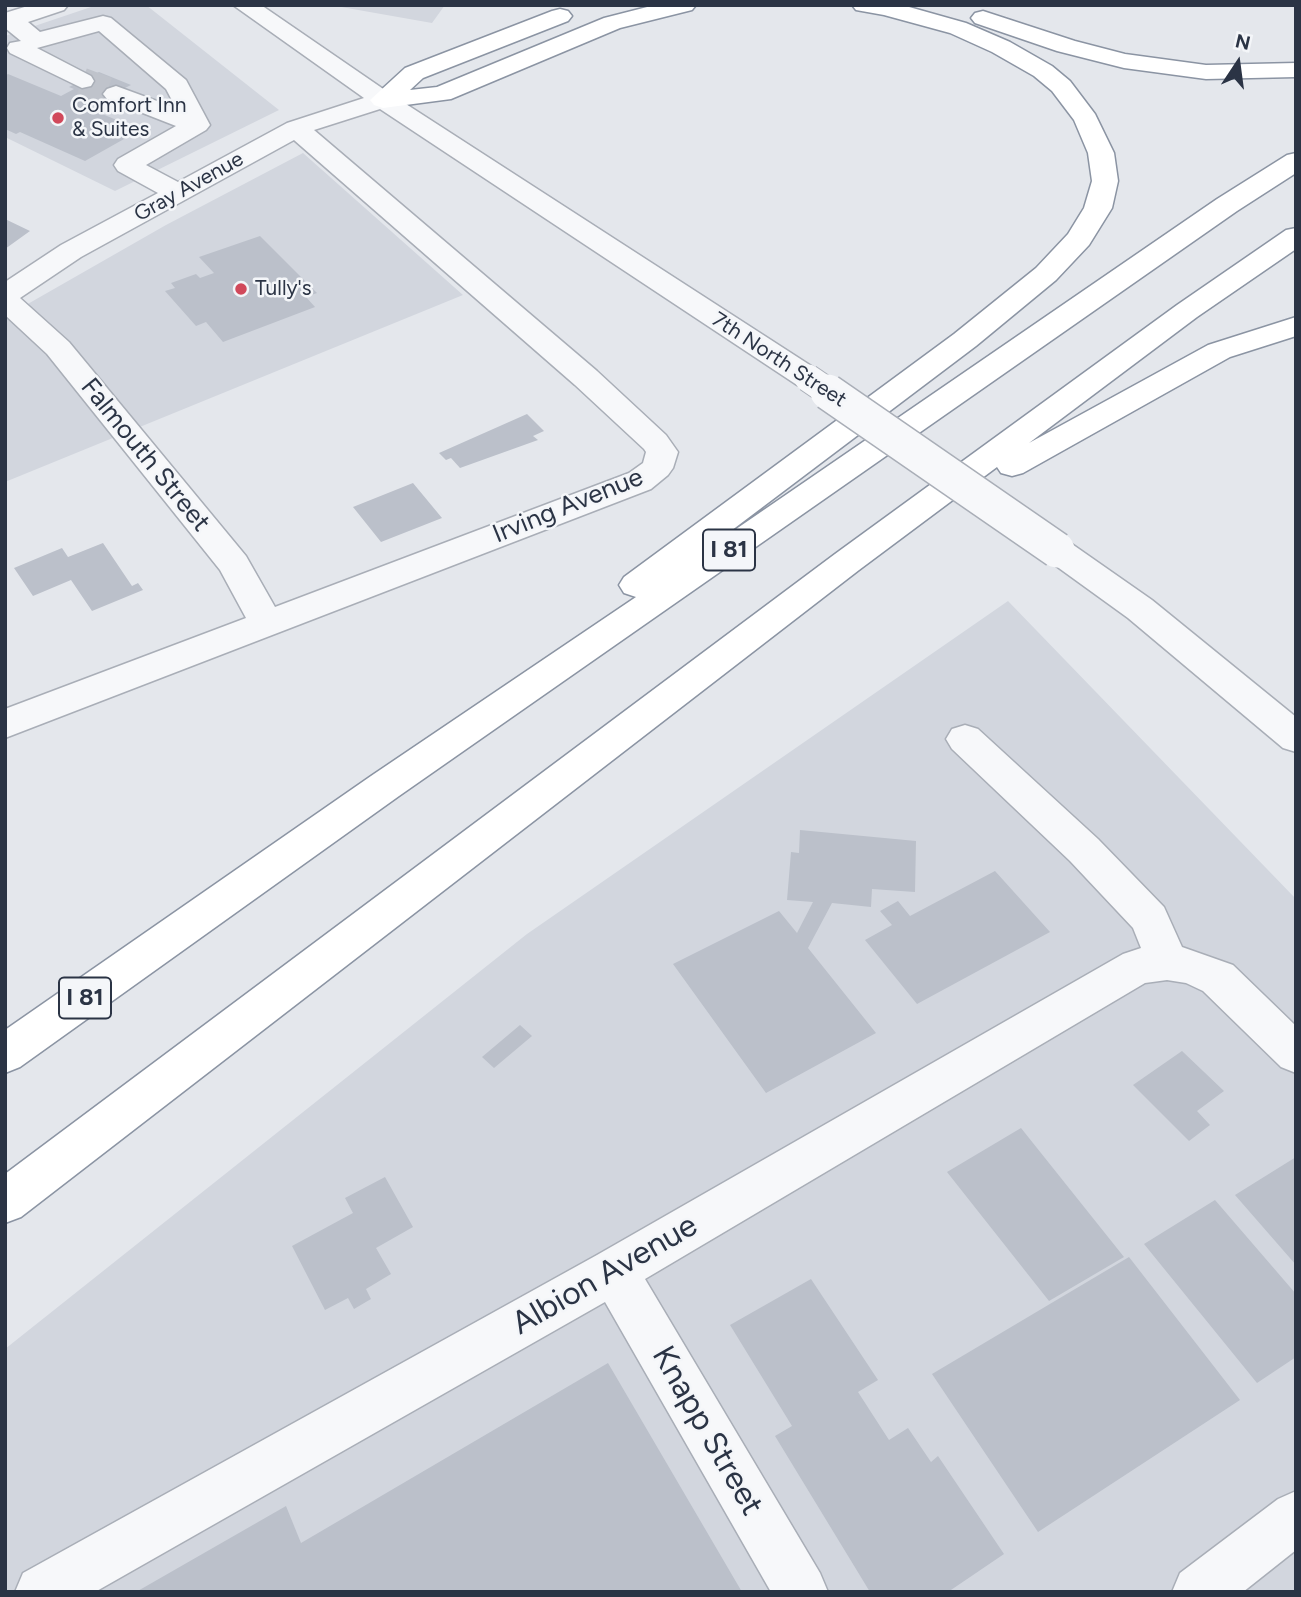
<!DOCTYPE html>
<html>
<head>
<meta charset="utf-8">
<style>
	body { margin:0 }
	#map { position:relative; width:1301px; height:1597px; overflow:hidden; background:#e4e7ec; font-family:Figtree,sans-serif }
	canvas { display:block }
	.frame { position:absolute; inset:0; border:7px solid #2b3445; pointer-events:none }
	.north { position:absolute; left:1203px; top:28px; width:70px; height:70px; -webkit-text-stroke:5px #f4f6f9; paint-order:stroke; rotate:13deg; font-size:19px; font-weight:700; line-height:28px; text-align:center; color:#2b3445 }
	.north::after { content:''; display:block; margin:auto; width:24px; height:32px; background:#2b3445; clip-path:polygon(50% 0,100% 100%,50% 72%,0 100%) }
</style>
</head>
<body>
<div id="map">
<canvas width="1301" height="1597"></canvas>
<div class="frame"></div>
<div class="north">N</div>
</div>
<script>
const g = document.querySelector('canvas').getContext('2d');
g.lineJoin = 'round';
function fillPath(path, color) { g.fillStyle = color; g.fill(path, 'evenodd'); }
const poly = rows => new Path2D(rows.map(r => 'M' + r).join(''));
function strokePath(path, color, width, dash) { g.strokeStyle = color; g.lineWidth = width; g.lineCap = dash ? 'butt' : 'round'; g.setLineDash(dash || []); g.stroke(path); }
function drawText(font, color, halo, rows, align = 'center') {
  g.font = font + ' Figtree,sans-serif'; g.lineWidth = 5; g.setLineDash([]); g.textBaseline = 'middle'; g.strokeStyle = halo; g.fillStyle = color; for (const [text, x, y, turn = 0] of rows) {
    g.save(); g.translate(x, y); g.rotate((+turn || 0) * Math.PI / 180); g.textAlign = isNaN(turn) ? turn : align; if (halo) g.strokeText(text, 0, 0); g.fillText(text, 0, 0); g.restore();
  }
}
const built = poly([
	[97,5,146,5,279,110,115,191,5,137,5,36],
	[330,5,445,5,432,23],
	[303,153,463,295,5,482,5,317,166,225],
	[1008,601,1296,899,1296,1592,5,1592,5,1349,527,934]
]);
const building = poly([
	[99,72,131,85,86,107,140,130,85,161,20,132,16,134,5,129,5,76,8,74,61,96,74,89,69,87],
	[5,219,30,231,5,249],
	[260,236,317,293,306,297,315,307,223,342,206,322,196,326,165,291,175,288,171,283,196,274,200,278,214,273,199,257],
	[527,414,544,431,533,436,538,440,460,468,451,458,446,460,439,453],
	[413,483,442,518,381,542,353,507],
	[103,543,132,586,138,583,143,590,92,611,71,580,33,596,14,568,62,548,68,557],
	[800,830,916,841,915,892,872,889,871,907,832,903,808,948,876,1033,766,1093,673,964,779,911,797,933,813,902,787,900,791,852,799,853],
	[995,871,1050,932,917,1004,865,940,892,925,880,911,898,901,910,916],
	[520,1025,532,1036,494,1068,482,1057],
	[1182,1051,1224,1091,1197,1111,1210,1125,1189,1141,1133,1085],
	[1021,1128,1124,1257,1049,1301,947,1172],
	[1296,1157,1296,1265,1235,1195],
	[385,1177,413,1227,376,1248,391,1274,366,1289,371,1299,354,1309,348,1298,325,1310,292,1246,353,1213,345,1198],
	[1215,1200,1296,1294,1296,1357,1257,1383,1144,1244],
	[1129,1257,1240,1400,1038,1532,932,1374],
	[811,1279,878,1380,858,1392,889,1440,908,1428,931,1462,938,1456,1004,1554,948,1592,870,1592,775,1436,792,1426,730,1325],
	[608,1363,742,1592,136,1592,286,1506,301,1543]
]);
const minorTunnel = poly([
	[82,81,116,94]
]);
const minor = poly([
	[31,5,68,5,64,10,28,22,40,32,103,16,111,18,186,80,210,125,206,130,146,165,178,182,287,123,364,98,233,5,261,5,392,95,819,371,823,378,819,385,808,387,797,385,380,109,314,130,597,371,666,435,678,452,673,468,668,475,651,489,5,738,5,709,246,618,220,570,47,354,5,315,5,282,61,245,158,193,118,171,114,165,118,159,176,126,107,99,103,94,107,89,116,86,176,108,166,89,99,31,37,48,91,76,94,81,91,86,82,88,10,53,7,48,10,43,21,41,5,28,5,13,31,5],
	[294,140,575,385,644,449,646,452,643,463,629,473,275,607,246,556,69,342,20,298,81,257,294,140],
	[1057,538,1069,542,1152,600,1296,717,1296,752,1283,748,1128,618,1045,558,1040,550,1045,542,1057,538],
	[965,725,978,729,1098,839,1164,907,1182,947,1233,965,1296,1026,1296,1073,1281,1067,1203,991,1186,983,1167,980,1145,983,645,1279,820,1573,828,1592,771,1592,605,1302,95,1592,15,1592,23,1573,597,1255,1123,954,1141,948,1133,928,1070,861,952,749,946,739,952,729,965,725],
	[1296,1491,1296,1550,1243,1592,1172,1592,1180,1573,1278,1499,1296,1491]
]);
const highway = poly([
	[655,5,696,5,692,10,620,28,451,99,383,108,374,105,370,100,405,68,552,11,560,9,568,11,572,16,568,21,423,78,410,90,437,87,604,18,655,5],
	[852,5,902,5,966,23,1010,42,1052,66,1070,81,1095,114,1114,153,1118,181,1112,208,1089,245,1056,280,976,346,707,549,1217,199,1287,155,1296,153,1296,173,1237,211,399,796,20,1067,5,1073,5,1030,371,776,636,597,624,593,619,585,624,577,954,334,1036,268,1068,234,1084,208,1092,181,1088,153,1074,120,1052,91,1034,76,992,52,950,33,884,15,856,10,852,5],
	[983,11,1075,41,1125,54,1206,65,1296,63,1296,77,1206,79,1124,68,1057,51,975,23,971,18,975,13,983,11],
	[1296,228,1296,249,1197,317,1029,443,1208,345,1296,317,1296,336,1230,357,1023,473,1012,476,1001,473,997,467,859,570,21,1217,5,1223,5,1174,835,554,1177,305,1286,230,1296,228]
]);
const minorBridgeFar1 = poly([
	[808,378,830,393]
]);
const minorBridge = poly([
	[828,392,1057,550]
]);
const markers = [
	[58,118,7,"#d1495b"],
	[241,289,7,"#d1495b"]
];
const farPoinames = [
	["Comfort Inn",72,106],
	["& Suites",72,130],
	["Tully's",255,289]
];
const farStreetnames = [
	["Gray Avenue",189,187,-29],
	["7th North Street",779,360,33]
];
const shields = [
	[729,550,52],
	[85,998,52]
];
const shieldNames = [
	["I 81",729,550],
	["I 81",85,998]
];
const streetNames = [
	["Falmouth Street",145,455,51],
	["Irving Avenue",568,506,-22]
];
const nearStreetnames = [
	["Albion Avenue",605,1275,-30],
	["Knapp Street",707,1431,60]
];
fillPath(built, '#d2d6de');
fillPath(building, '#bbc0ca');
strokePath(minorTunnel, '#bfc3cb', 27, [27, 13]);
strokePath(minor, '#a9aeb7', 3);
strokePath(highway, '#8b94a3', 3);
fillPath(minor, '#f7f8fa');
fillPath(highway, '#fff');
strokePath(minorBridgeFar1, '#a9aeb7', 29, []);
strokePath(minorBridge, '#a9aeb7', 38, []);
strokePath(minorBridgeFar1, '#f7f8fa', 27);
strokePath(minorBridge, '#f7f8fa', 35);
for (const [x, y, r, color] of markers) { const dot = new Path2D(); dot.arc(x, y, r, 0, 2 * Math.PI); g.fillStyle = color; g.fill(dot); strokePath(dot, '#f4f6f9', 2.5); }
drawText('21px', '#2b3445', '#f4f6f9', farPoinames, 'left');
drawText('21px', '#2b3445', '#f4f6f9', farStreetnames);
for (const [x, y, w] of shields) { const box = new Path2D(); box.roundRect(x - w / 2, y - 20.5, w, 41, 5); g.fillStyle = '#f4f6f9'; g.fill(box); strokePath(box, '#2b3445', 2); }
drawText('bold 24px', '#2b3445', null, shieldNames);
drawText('26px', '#2b3445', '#f4f6f9', streetNames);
drawText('32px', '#2b3445', '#f4f6f9', nearStreetnames);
</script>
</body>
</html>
